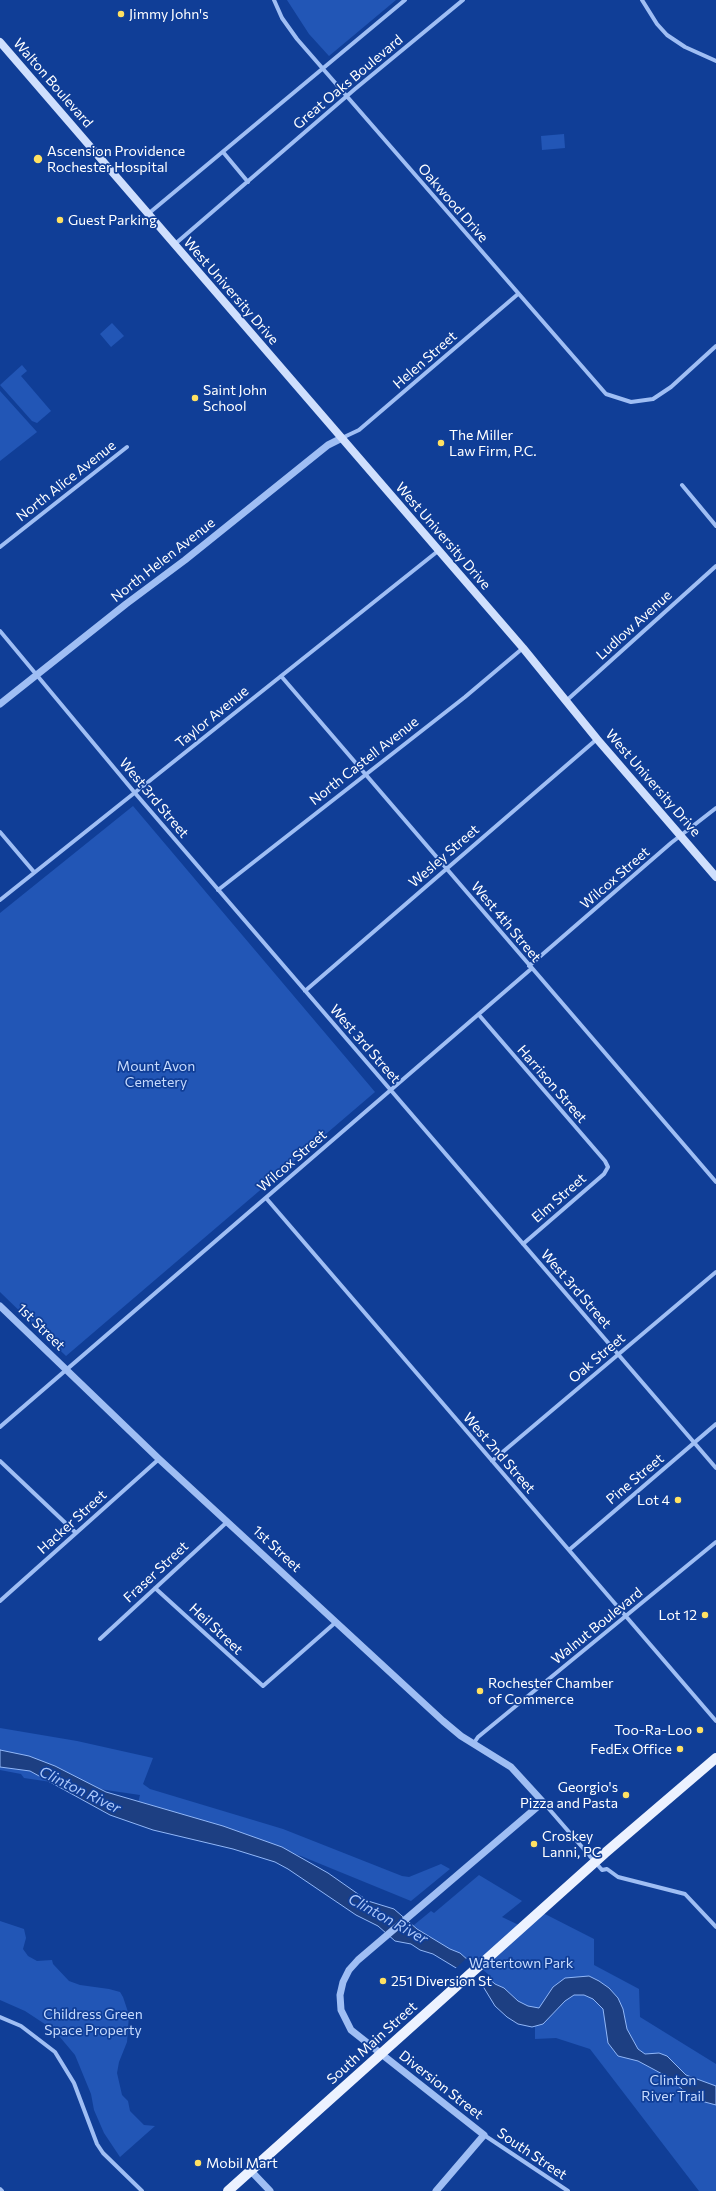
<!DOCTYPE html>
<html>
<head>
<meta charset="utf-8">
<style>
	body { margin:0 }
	canvas { display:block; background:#103e97 }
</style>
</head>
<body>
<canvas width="716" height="2191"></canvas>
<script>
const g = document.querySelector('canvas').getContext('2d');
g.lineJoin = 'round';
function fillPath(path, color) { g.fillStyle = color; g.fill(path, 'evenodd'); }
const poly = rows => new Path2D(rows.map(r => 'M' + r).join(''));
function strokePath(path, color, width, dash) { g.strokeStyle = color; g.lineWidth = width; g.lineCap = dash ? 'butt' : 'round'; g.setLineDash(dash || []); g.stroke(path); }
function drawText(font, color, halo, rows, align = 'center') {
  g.font = font + ' Commissioner,sans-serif'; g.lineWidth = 3.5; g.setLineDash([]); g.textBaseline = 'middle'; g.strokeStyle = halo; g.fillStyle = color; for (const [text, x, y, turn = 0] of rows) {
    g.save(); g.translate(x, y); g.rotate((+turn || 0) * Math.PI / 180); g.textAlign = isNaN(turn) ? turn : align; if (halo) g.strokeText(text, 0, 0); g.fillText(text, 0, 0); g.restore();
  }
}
const green = poly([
	[287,0,396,0,329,56,309,34],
	[564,134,565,148,542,150,541,136],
	[112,323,124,336,111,347,100,334],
	[22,365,27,371,21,376,51,411,37,423,32,421,0,385],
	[0,391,37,432,0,461],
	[133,806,375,1092,66,1356,0,1292,0,913],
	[0,1728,77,1741,153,1758,143,1784,150,1789,283,1829,402,1876,409,1877,441,1864,450,1869,411,1901,301,1856,235,1834,137,1807,140,1795,24,1778,21,1774,0,1770],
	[479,1875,522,1901,502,1917,525,1928,543,1913,594,1939,594,1965,639,1989,640,2017,716,2064,716,2191,699,2191,590,2049,556,2038,535,2039,535,2022,525,2006,452,1957,403,1934,431,1911,434,1913],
	[0,1921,24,1929,26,1938,23,1949,28,1956,37,1961,52,1960,53,1964,69,1981,80,1985,109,1989,120,1992,123,1997,129,2015,127,2042,119,2062,117,2073,122,2095,128,2101,130,2111,144,2125,155,2126,120,2157,104,2133,94,2110,91,2094,75,2055,54,2030,25,2011,0,2000]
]);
const water = poly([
	[0,1750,29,1756,55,1766,106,1792,223,1826,282,1847,328,1873,368,1901,394,1909,417,1929,450,1949,460,1953,495,1984,504,1988,518,2001,528,2006,539,2008,553,1987,565,1978,589,1976,599,1981,609,1988,618,1998,623,2009,627,2029,638,2049,645,2054,659,2053,667,2056,686,2075,716,2086,716,2105,701,2101,688,2094,666,2076,638,2061,618,2056,608,2043,603,2009,593,1999,584,1995,574,1995,565,2001,543,2024,532,2027,518,2024,507,2017,495,2006,481,1983,433,1954,420,1950,411,1944,395,1941,378,1926,356,1915,288,1869,275,1862,233,1849,153,1830,110,1815,30,1771,0,1767,0,1750]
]);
const pier = poly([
	[468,1957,489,1975,479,1984,455,1969]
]);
const minor = poly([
	[274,0,282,18,297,39,606,394,631,402,653,399,671,387,716,346],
	[642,0,657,24,667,35,685,47,716,61],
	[223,152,248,182],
	[148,214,405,0],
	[175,244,355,89,463,0],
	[342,438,359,430,518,294],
	[682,485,716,526],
	[0,547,127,447],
	[0,631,135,793,716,1468],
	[281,676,716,1182],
	[566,701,716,566],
	[0,832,34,872],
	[218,890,465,697,523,648],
	[0,900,438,551],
	[529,966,671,843,716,808],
	[305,991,597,739],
	[479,1015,605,1161,608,1167,604,1174,523,1244],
	[266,1198,716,1721],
	[0,1427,531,969],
	[0,1461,76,1533],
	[492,1461,716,1272],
	[569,1550,716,1424],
	[155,1588,263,1686,336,1622],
	[0,1601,159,1459],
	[100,1639,227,1522],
	[474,1743,478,1737,716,1542],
	[543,1802,602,1870,607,1869,618,1877,685,1894,716,1927],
	[0,2017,21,2026,55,2052,74,2083,97,2144,103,2153,142,2191],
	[484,2135,568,2191],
	[0,2189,2,2191]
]);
const tertiary = poly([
	[0,704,126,604,185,560,328,445,342,438],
	[0,1306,159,1459,443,1721,461,1736,511,1767,543,1802,358,1960,349,1970,343,1982,340,1995,341,2010,351,2030,484,2135,436,2191],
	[251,2171,270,2191]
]);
const secondary = poly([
	[0,42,523,648,597,739,716,877]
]);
const primary = poly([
	[228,2191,605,1853,716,1758]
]);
const markers = [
	[121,14,4,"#ffe162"],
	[38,159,5,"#ffe162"],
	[60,220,4,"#ffe162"],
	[195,398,4,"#ffe162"],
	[441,443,4,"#ffe162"],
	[678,1500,4,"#ffe162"],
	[705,1615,4,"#ffe162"],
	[480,1691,4,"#ffe162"],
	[700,1730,4,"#ffe162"],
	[680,1749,4,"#ffe162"],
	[626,1795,4,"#ffe162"],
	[534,1844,4,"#ffe162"],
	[383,1981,4,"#ffe162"],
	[198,2163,4,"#ffe162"]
];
const poiNames = [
	["Jimmy John's",129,14],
	["Ascension Providence",47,151],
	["Rochester Hospital",47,167],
	["Guest Parking",68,220],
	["Saint John",203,390],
	["School",203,406],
	["The Miller",449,435],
	["Law Firm, P.C.",449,451],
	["Lot 4",670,1500,"right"],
	["Lot 12",697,1615,"right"],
	["Rochester Chamber",488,1683],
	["of Commerce",488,1699],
	["Too-Ra-Loo",692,1730,"right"],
	["FedEx Office",672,1749,"right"],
	["Georgio's",618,1787,"right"],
	["Pizza and Pasta",618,1803,"right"],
	["Croskey",542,1836],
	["Lanni, PC",542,1852],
	["251 Diversion St",391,1981],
	["Mobil Mart",206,2163]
];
const streetNames = [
	["Great Oaks Boulevard",348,82,-40],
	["Walton Boulevard",53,83,49],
	["Oakwood Drive",453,203,49],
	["West University Drive",231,291,49],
	["Helen Street",425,360,-41],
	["North Alice Avenue",66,481,-38],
	["West University Drive",443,536,49],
	["North Helen Avenue",163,560,-38],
	["Ludlow Avenue",634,625,-42],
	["Taylor Avenue",212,717,-39],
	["North Castell Avenue",364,761,-38],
	["West University Drive",653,783,49],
	["West 3rd Street",154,798,50],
	["Wesley Street",444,856,-41],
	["Wilcox Street",615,878,-41],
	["West 4th Street",506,922,50],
	["West 3rd Street",365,1044,49],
	["Harrison Street",552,1084,49],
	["Wilcox Street",292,1161,-41],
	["Elm Street",559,1198,-41],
	["West 3rd Street",576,1289,49],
	["1st Street",41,1327,44],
	["Oak Street",597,1358,-40],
	["West 2nd Street",499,1453,49],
	["Pine Street",635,1479,-40],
	["Hacker Street",72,1522,-42],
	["1st Street",277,1549,43],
	["Fraser Street",156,1572,-43],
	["Walnut Boulevard",597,1626,-39],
	["Heil Street",216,1629,43],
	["South Main Street",372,2043,-42],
	["Diversion Street",441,2085,38],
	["South Street",532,2154,34]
];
const parkNames = [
	["Mount Avon",156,1066],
	["Cemetery",156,1082],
	["Watertown Park",521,1963],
	["Childress Green",93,2014],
	["Space Property",93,2030],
	["Clinton",673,2080],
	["River Trail",673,2096]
];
const waterNames = [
	["Clinton River",80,1790,26],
	["Clinton River",388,1919,29]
];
fillPath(green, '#2256b6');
fillPath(water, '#1d3f82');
strokePath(water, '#91b7f8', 1);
fillPath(pier, '#103e97');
strokePath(minor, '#9fbef4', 4);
strokePath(tertiary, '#9fbef4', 7);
strokePath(secondary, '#cfdffd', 8);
strokePath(primary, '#ecf2ff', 10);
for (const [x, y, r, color] of markers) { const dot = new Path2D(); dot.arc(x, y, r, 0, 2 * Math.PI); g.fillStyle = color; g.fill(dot); strokePath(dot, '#103e97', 1.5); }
drawText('14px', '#fff', '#103e97', poiNames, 'left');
drawText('14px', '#fff', '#103e97', streetNames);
drawText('14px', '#c7dbfe', '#103e97', parkNames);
drawText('italic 15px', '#acc8fb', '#103e97', waterNames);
</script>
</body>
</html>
